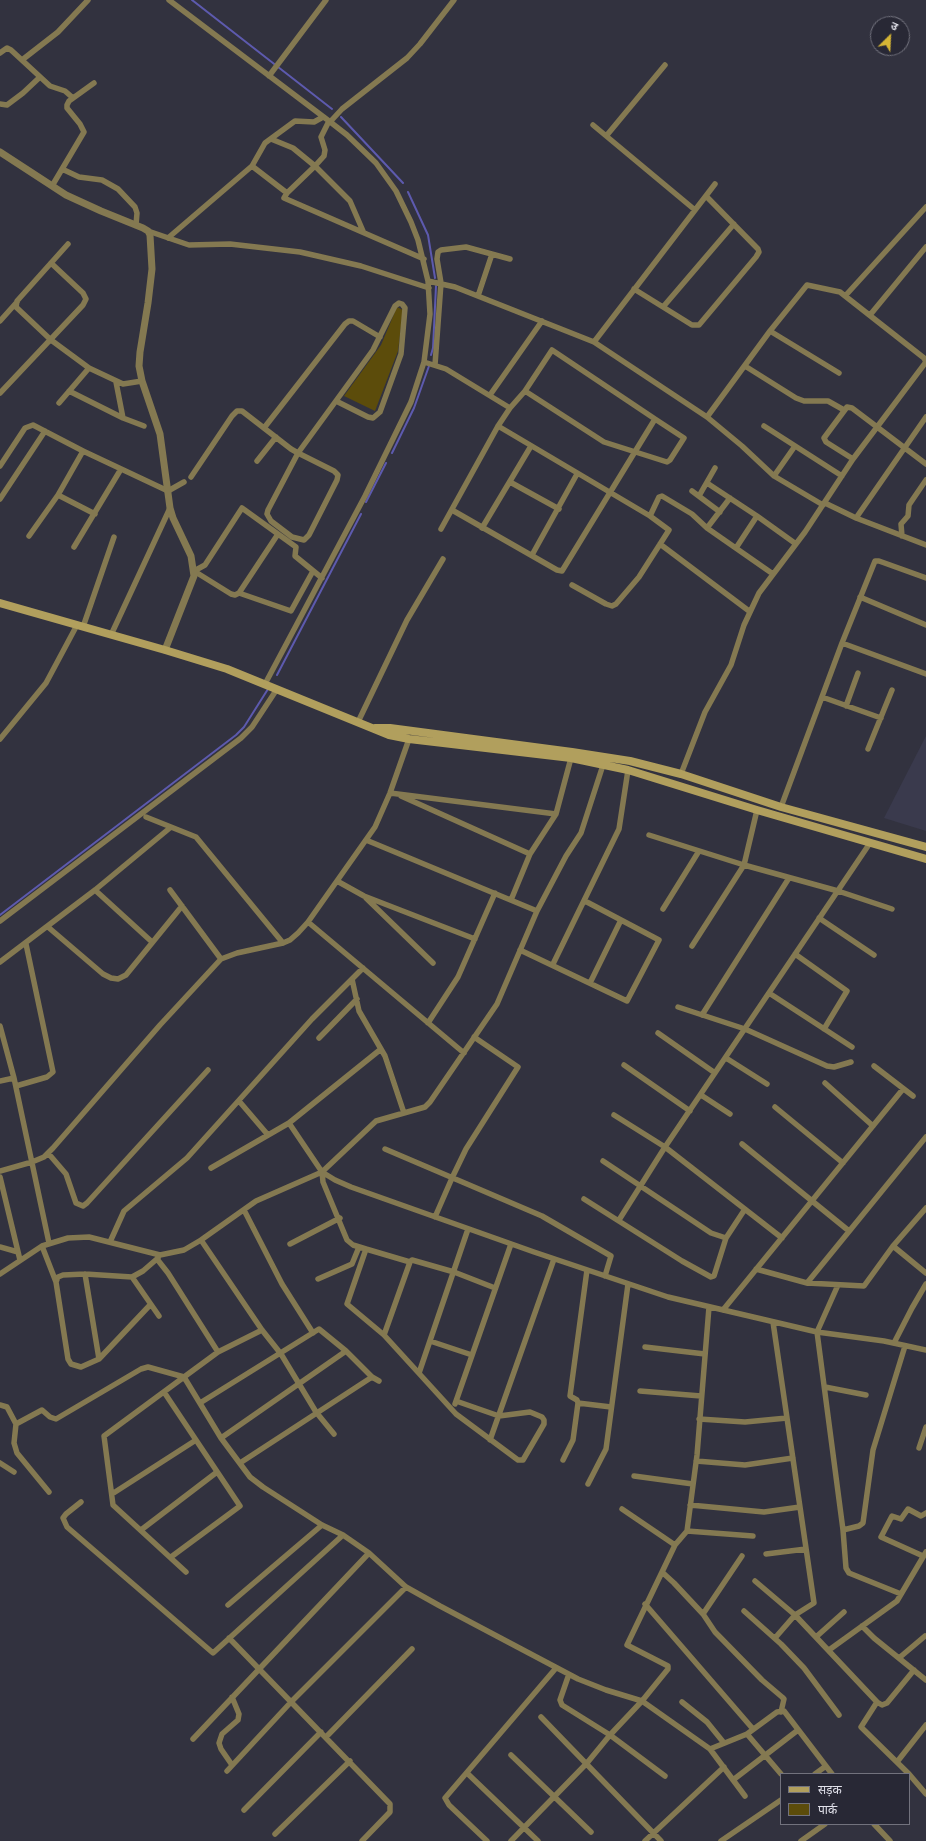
<!DOCTYPE html>
<html>
<head>
<meta charset="utf-8">
<style>
	body { margin:0 }
	#map { position:relative; width:926px; height:1841px; overflow:hidden; background:#32323f; font-family:"Titillium Web","Noto Sans Devanagari",sans-serif }
	canvas { display:block }
	.legend { position:absolute; left:780px; top:1773px; width:130px; height:52px; box-sizing:border-box; background:#282835; border:1px solid #72727d; margin:0; padding:5px 7px; list-style:none; font-size:12px; color:#e1e1ea }
	.legend li { display:flex; align-items:center; gap:8px; height:20px }
	.legend b { width:20px; border:1px solid #72727d }
	.north { position:absolute; left:870px; top:16px; width:40px; height:40px; box-sizing:border-box; background:#282835; border:1px solid #72727d; border-radius:50%; rotate:24deg; font-size:11px; font-weight:700; line-height:16px; text-align:center; color:#e1e1ea }
	.north::after { content:''; display:block; margin:auto; width:14px; height:18px; background:#d5b535; clip-path:polygon(50% 0,100% 100%,50% 72%,0 100%) }
</style>
</head>
<body>
<div id="map">
<canvas width="926" height="1841"></canvas>
<ul class="legend">
<li><b style="height:5px;background:#b19f5d"></b>सड़क</li>
<li><b style="height:11px;background:#5c4c0b"></b>पार्क</li>
</ul>
<div class="north">उ</div>
</div>
<script>
const g = document.querySelector('canvas').getContext('2d');
g.lineJoin = 'round';
function fillPath(path, color) { g.fillStyle = color; g.fill(path, 'evenodd'); }
const poly = rows => new Path2D(rows.map(r => 'M' + r).join(''));
function strokePath(path, color, width, dash) { g.strokeStyle = color; g.lineWidth = width; g.lineCap = dash ? 'butt' : 'round'; g.setLineDash(dash || []); g.stroke(path); }
const built = poly([
	[926,736,926,831,884,818]
]);
const green = poly([
	[397,307,403,310,398,351,375,411,344,396,381,345]
]);
const stream = poly([
	[192,0,332,109],
	[341,117,403,183],
	[408,192,428,235,435,278],
	[431,355,433,348,436,286],
	[392,453,414,408,429,366],
	[366,502,386,463],
	[277,675,361,514],
	[0,915,236,735,244,727,268,689]
]);
const minor = poly([
	[169,0,329,121,347,135,376,163,396,191,411,222,418,240,428,281,430,314,424,362,411,402,365,496,265,684],
	[0,53,7,48,11,50,50,86,65,91,73,98],
	[22,60,58,32,88,0],
	[269,76,326,0],
	[0,104,7,105,23,93,40,77],
	[329,121,321,137,325,150,324,156,315,166,287,193,284,198,424,259],
	[330,122,342,109,407,58,420,44,454,0],
	[593,125,695,210],
	[607,135,665,65],
	[271,139,293,148,315,166,350,201,363,231],
	[252,166,287,193],
	[62,169,79,177,102,180,118,189,135,207,137,213,136,225],
	[52,186,84,132,80,124,67,108,67,105,69,101,94,83],
	[148,231,189,245,230,244,300,252,361,266,429,288],
	[168,238,252,166,265,143,295,121,314,122,323,117],
	[68,244,17,301,16,307,51,340,89,368,123,384,142,381],
	[428,281,455,287,594,342,707,417,742,446,774,476,823,505],
	[634,289,692,325,699,325,756,257,759,252,758,249,706,196],
	[846,295,926,207],
	[478,296,492,254],
	[663,307,734,224],
	[870,315,926,247],
	[0,321,17,302],
	[770,331,839,373],
	[594,342,715,184],
	[424,362,446,369,510,408],
	[435,365,441,283,437,259,438,252,441,250,466,247,510,259],
	[745,366,796,398,804,401,828,401,844,410],
	[116,382,123,418],
	[69,391,123,418,144,426],
	[525,391,604,442,667,462,670,460,684,438,655,419],
	[0,393,83,305,86,299,83,293,51,263],
	[490,395,542,321],
	[59,403,89,368],
	[707,417,770,331,807,285,840,292,924,358,926,362],
	[498,426,650,516,669,530,639,577,616,604,612,606,606,604,572,585],
	[764,426,842,476],
	[264,428,345,324,349,321,353,321,380,337],
	[83,451,58,495,95,514],
	[853,459,826,442,824,438,847,407,852,408,926,464],
	[257,461,276,437],
	[0,466,25,428,33,425,83,451,168,491,184,482],
	[774,476,795,446],
	[191,477,232,416,237,411,242,411,291,449,298,453,334,471,338,475,337,480,309,535,304,540,292,537,271,521,267,514,268,510,298,453,373,350,395,306,399,303,402,304,405,308,401,354,380,412,373,418,368,417,336,401],
	[510,482,559,509],
	[707,483,757,516,796,544],
	[692,491,720,512],
	[699,496,715,468],
	[0,499,45,431],
	[825,503,856,518,926,545],
	[650,516,659,497,662,496,692,514,707,528,773,574],
	[856,518,926,417],
	[482,528,531,446],
	[707,528,730,498],
	[441,529,498,426,510,408,525,391,552,350,655,419,562,571,557,570,452,510],
	[278,534,239,593,235,595,231,594,194,571,205,565,242,508,296,547,295,556,322,578],
	[29,536,58,495],
	[902,536,901,524,908,516,909,505,913,499,926,480],
	[660,544,749,611],
	[74,547,121,469],
	[736,548,757,516],
	[532,555,577,474],
	[239,593,291,611,313,571],
	[860,597,926,625],
	[83,627,114,537],
	[111,635,170,508],
	[842,643,875,561,879,561,926,578],
	[822,697,881,718],
	[846,706,858,673],
	[358,722,407,620,443,559],
	[0,739,46,683,77,625],
	[868,749,892,690],
	[681,774,705,712,731,665,744,625,759,593,805,532,853,459,926,362],
	[390,793,556,814],
	[401,796,530,854],
	[781,807,842,643,926,674],
	[146,817,171,827],
	[649,835,744,865,838,891,892,909],
	[366,840,537,911],
	[337,881,364,896,475,939],
	[95,890,152,942],
	[170,890,221,959],
	[366,898,433,963],
	[511,900,530,854,556,814,571,758],
	[663,909,699,851],
	[819,918,874,955],
	[0,921,241,738,252,727,277,689],
	[308,922,464,1053],
	[48,927,103,974,111,978,118,979,126,975,182,906],
	[692,946,744,865,757,810],
	[520,950,627,1001,659,940,585,901],
	[795,954,847,991,824,1029],
	[0,962,95,890,171,827,196,837,283,943],
	[553,964,619,829,628,770],
	[363,968,352,979,359,1011,385,1056,404,1113],
	[590,983,621,920],
	[769,993,852,1047],
	[678,1007,745,1029,827,1066,834,1067,851,1062],
	[702,1015,789,878],
	[428,1023,458,977,495,893],
	[0,1026,14,1078,49,1243],
	[658,1033,715,1073],
	[319,1038,357,999],
	[726,1058,767,1084],
	[624,1065,690,1111],
	[874,1066,913,1096],
	[0,1081,14,1078],
	[825,1083,873,1126],
	[16,1086,47,1077,53,1072,26,944],
	[701,1095,730,1114],
	[239,1101,268,1135],
	[775,1107,843,1163],
	[614,1115,665,1147,782,1238],
	[289,1123,322,1172,335,1180,351,1187,534,1252,668,1297,817,1332,884,1341,926,1350],
	[742,1144,849,1231],
	[385,1149,542,1216,611,1256,605,1276],
	[48,1153,66,1174,76,1203,83,1206,87,1203,208,1070],
	[603,1161,711,1233,726,1238,745,1209],
	[211,1168,289,1123,381,1049],
	[0,1171,32,1162,44,1157,53,1148,160,1025,221,959,237,953,283,943,290,940,298,933,308,922,375,827,390,793,409,739],
	[322,1172,323,1182,347,1240,353,1245,366,1249,347,1304,384,1335],
	[0,1177,20,1260],
	[584,1199,682,1261,711,1277,714,1276,726,1238],
	[244,1210,282,1284,313,1333],
	[435,1217,452,1178,466,1149,518,1067,474,1037],
	[619,1220,665,1147,870,843],
	[201,1240,262,1330,281,1354,316,1412,334,1434],
	[110,1242,124,1211,187,1158,312,1019,352,979],
	[290,1244,340,1218],
	[42,1246,56,1282],
	[893,1246,926,1273],
	[0,1247,18,1252],
	[366,1249,410,1262],
	[157,1259,168,1273,218,1352,184,1377,221,1438,250,1477,263,1487,322,1525,343,1535,369,1553,406,1587,440,1606,578,1679,606,1690,642,1701,710,1749,747,1734,777,1712,784,1711,832,1774],
	[756,1269,807,1283,864,1286,893,1246,926,1208],
	[0,1274,42,1246,68,1238,89,1237,160,1255,184,1250,201,1240,256,1201,322,1172,376,1121,425,1107,430,1102,497,1004,537,911,566,856,581,833,603,765],
	[85,1274,99,1359],
	[132,1277,159,1316],
	[318,1279,352,1264,359,1247],
	[807,1283,926,1137],
	[838,1285,817,1332,843,1530,846,1568,849,1573,901,1594],
	[150,1305,99,1359,81,1367,71,1364,68,1359,56,1282,58,1277,63,1275,85,1274,132,1277,143,1271,158,1258],
	[723,1310,903,1089],
	[773,1322,814,1603,795,1615,775,1638],
	[430,1341,472,1355],
	[894,1343,912,1308,926,1284],
	[645,1347,705,1354],
	[218,1352,262,1330],
	[419,1373,468,1229],
	[184,1377,104,1436,113,1505,186,1572],
	[825,1387,866,1395],
	[640,1391,701,1396],
	[164,1392,240,1506,171,1557],
	[456,1401,499,1416,530,1412,542,1417,544,1420,544,1424,523,1460,518,1460,456,1414,384,1335,410,1262,412,1260,454,1272,495,1288],
	[200,1403,319,1329,346,1351],
	[578,1403,611,1407],
	[455,1404,511,1244],
	[0,1405,7,1407,16,1424,14,1443,17,1453,49,1492],
	[699,1419,745,1422,787,1418],
	[16,1424,42,1410,50,1417,56,1419,141,1369,148,1367,184,1377],
	[221,1438,346,1351,372,1377,379,1381],
	[490,1440,554,1259],
	[919,1448,926,1427],
	[563,1460,573,1440,578,1403,577,1400,570,1396,587,1270],
	[696,1461,745,1465,793,1458],
	[0,1463,14,1472],
	[240,1463,372,1377],
	[634,1476,693,1484],
	[588,1484,606,1449,628,1284],
	[112,1494,196,1440],
	[81,1502,66,1514,63,1518,67,1527,213,1653,343,1535],
	[690,1505,764,1512,800,1507],
	[622,1509,675,1545],
	[141,1530,217,1472],
	[843,1530,859,1526,863,1523,873,1450,905,1346],
	[687,1531,753,1536],
	[766,1554,806,1549],
	[923,1556,881,1537,892,1516,901,1519,908,1509,921,1516,926,1513],
	[662,1572,674,1583,703,1614,715,1632,762,1680,782,1697,784,1699,781,1712],
	[755,1581,795,1615,877,1702,882,1705,887,1703,914,1670],
	[645,1604,753,1729],
	[228,1605,322,1525],
	[744,1611,781,1644,804,1668,839,1715],
	[703,1614,742,1556],
	[862,1626,874,1638,926,1680],
	[816,1637,844,1612],
	[229,1638,390,1804,390,1812,362,1841],
	[829,1650,897,1601,926,1552],
	[899,1658,925,1636],
	[569,1674,560,1700,562,1705,610,1735,665,1776],
	[682,1702,707,1722,724,1743],
	[877,1702,861,1727,909,1774],
	[541,1717,661,1841],
	[747,1734,781,1774],
	[326,1737,412,1649],
	[193,1739,369,1553],
	[710,1749,745,1796],
	[511,1755,591,1832],
	[897,1762,926,1725],
	[232,1765,221,1749,219,1743,222,1734,238,1720,239,1714,232,1697],
	[227,1771,291,1702,406,1587],
	[467,1773,538,1841],
	[815,1774,826,1766],
	[909,1774,926,1794],
	[733,1780,798,1730],
	[244,1810,321,1732],
	[874,1824,890,1841],
	[275,1834,350,1761],
	[487,1841,449,1805,445,1798,556,1668],
	[511,1841,587,1763,610,1735,642,1701,668,1669,668,1666,627,1645,675,1545,687,1531,697,1455,709,1307],
	[645,1841,724,1767],
	[721,1841,781,1800],
	[801,1841,825,1824]
]);
const tertiary = poly([
	[0,152,66,195,101,211,143,228,148,231,150,235,152,269,148,303,140,352,139,366,142,381,160,434,170,508,173,518,191,556,194,576,165,650]
]);
const secondary = poly([
	[0,603,165,650,227,669,389,735,409,739,571,758,628,770,757,810,926,859],
	[375,728,390,728,572,752,630,761,681,774,781,807,926,847]
]);
fillPath(built, '#3a3a4d');
fillPath(green, '#5c4c0b');
strokePath(stream, '#5d5aae', 2);
strokePath(minor, '#847951', 5.5);
strokePath(tertiary, '#847951', 7);
strokePath(secondary, '#b19f5d', 8);
</script>
</body>
</html>
